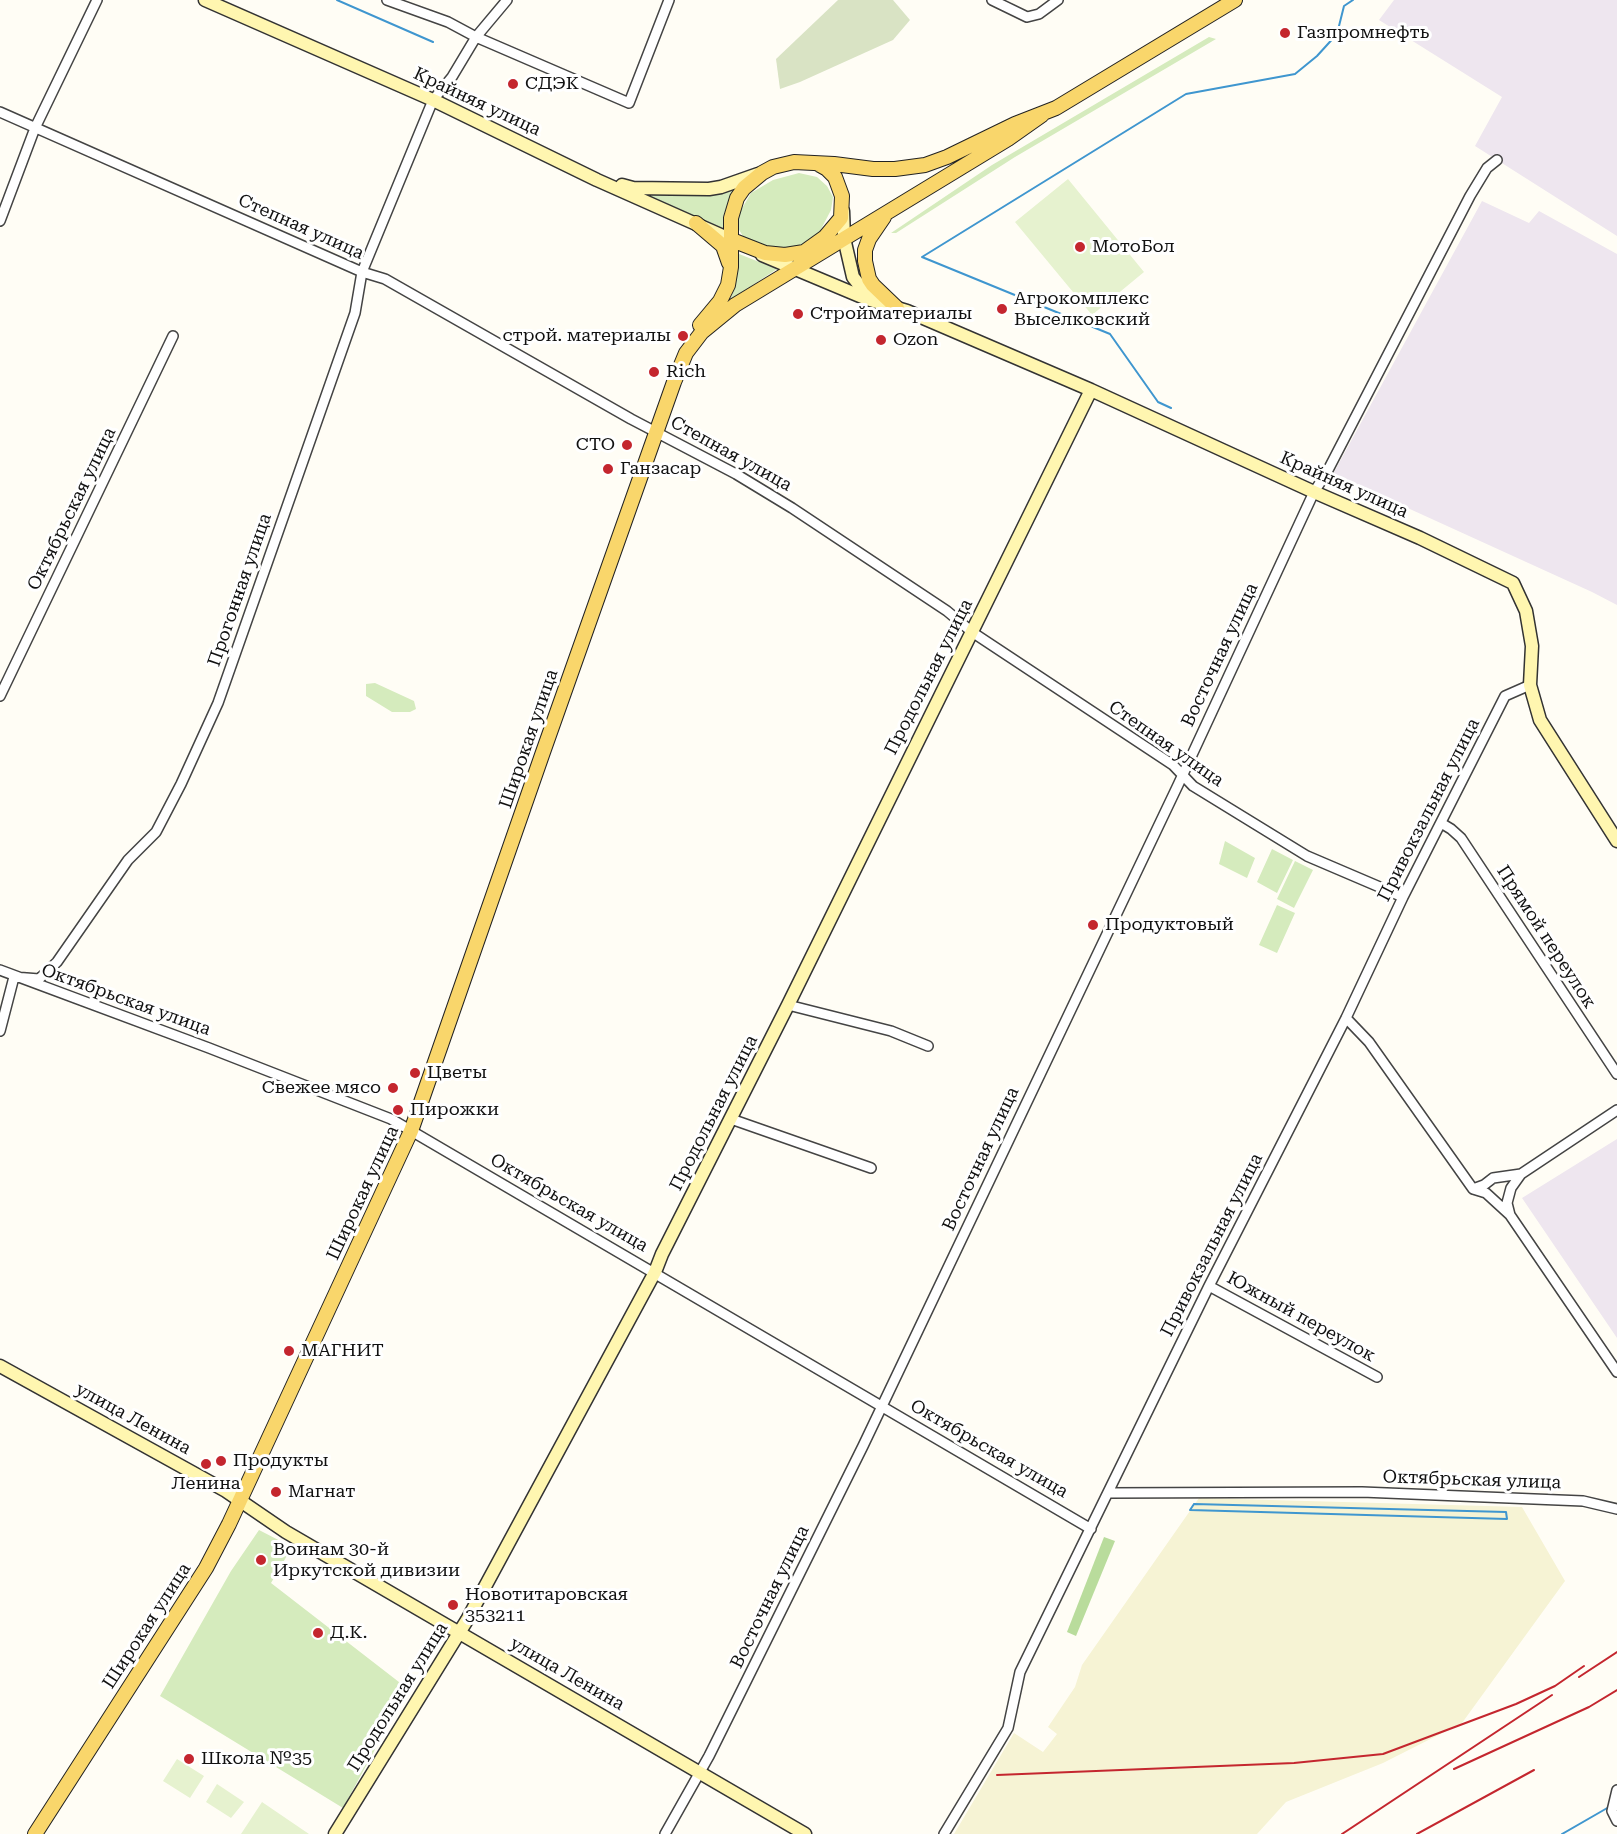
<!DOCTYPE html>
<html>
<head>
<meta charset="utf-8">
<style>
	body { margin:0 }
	canvas { display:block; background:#fffdf5 }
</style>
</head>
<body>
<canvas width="1617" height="1834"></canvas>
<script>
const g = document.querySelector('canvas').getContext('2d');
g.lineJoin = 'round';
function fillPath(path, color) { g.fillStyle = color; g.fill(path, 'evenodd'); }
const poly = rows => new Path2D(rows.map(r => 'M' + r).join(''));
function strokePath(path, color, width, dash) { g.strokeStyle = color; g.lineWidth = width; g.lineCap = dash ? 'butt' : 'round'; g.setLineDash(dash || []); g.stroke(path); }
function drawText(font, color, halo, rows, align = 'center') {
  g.font = font + ' "Roboto Serif",serif'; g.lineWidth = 6; g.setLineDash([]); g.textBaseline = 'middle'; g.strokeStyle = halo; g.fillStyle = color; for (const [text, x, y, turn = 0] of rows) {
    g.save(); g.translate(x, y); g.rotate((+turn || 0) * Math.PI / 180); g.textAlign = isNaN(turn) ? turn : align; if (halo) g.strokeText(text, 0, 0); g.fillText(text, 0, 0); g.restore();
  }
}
const industrial = poly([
	[1394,0,1617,0,1617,236,1475,146,1502,97,1379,20],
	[1482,201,1529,223,1539,211,1617,254,1617,605,1592,592,1333,474],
	[1617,1139,1617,1338,1522,1198]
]);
const farmland = poly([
	[1199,1498,1522,1507,1565,1581,1462,1723,1383,1763,1286,1802,1257,1834,954,1834,1014,1733,1043,1752,1057,1734,1048,1727,1075,1687,1082,1665]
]);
const green = poly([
	[1209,37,1216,39,1015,157,896,233,891,233,992,165],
	[799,173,817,177,827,186,833,197,831,210,818,235,806,245,772,250,744,238,738,228,737,217,751,193,773,180],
	[629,191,697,195,732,191,723,217,723,232],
	[734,252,777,269,730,300,736,284],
	[375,683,414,701,416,709,410,712,392,712,366,696,366,684],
	[1225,841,1255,858,1247,878,1219,864],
	[1272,849,1293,860,1277,893,1257,882],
	[1295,861,1313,870,1294,908,1277,899],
	[1277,905,1295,913,1277,953,1259,945],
	[259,1530,292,1547,271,1583,408,1689,343,1808,160,1696,231,1571]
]);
const forest = poly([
	[1104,1537,1115,1541,1076,1636,1067,1632]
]);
const cemetery = poly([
	[838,0,893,0,910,20,893,40,800,82,780,89,776,59]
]);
const pitch = poly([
	[1068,179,1144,272,1092,315,1015,222],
	[177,1759,204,1776,190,1798,163,1781],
	[217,1784,244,1802,231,1818,206,1802],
	[262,1802,309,1834,241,1834]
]);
const stream = poly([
	[337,0,433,42],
	[1171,408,1158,402,1110,334,922,257,1186,94,1295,74,1317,56,1337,34,1344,6,1353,0],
	[1194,1504,1506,1512,1507,1519,1190,1510,1194,1504],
	[1562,1834,1609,1807]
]);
const street = poly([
	[387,0,448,22,476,37,629,103,669,0],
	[992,0,1027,17,1039,14,1058,0],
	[0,112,362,272,385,279,631,419,736,474,792,508,947,611,972,632,1173,765,1193,786,1307,856,1403,897],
	[0,221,35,128,97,0],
	[0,696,173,336],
	[1441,823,1451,829,1461,838,1617,1074],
	[0,970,209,1048,391,1119,1091,1529],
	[788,1005,891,1031,928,1046],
	[1346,1018,1369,1042,1473,1189,1486,1193,1510,1215,1617,1372],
	[0,1031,14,977,39,979,57,962,128,860,156,832,181,784,218,703,355,313,362,272,433,100,452,77,476,37,507,0],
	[731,1119,871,1168],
	[1473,1189,1484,1185,1493,1178,1521,1174,1617,1110],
	[1510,1215,1507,1203,1511,1188,1521,1174],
	[1209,1286,1377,1377],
	[1108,1493,1362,1492,1583,1501,1617,1509],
	[1617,1790,1612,1811,1617,1821],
	[665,1834,709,1756,863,1446,1178,785,1314,492,1327,472,1470,196,1487,168,1497,160],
	[944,1834,1008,1728,1020,1672,1209,1286,1346,1018,1403,897,1505,696,1530,685]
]);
const secondary = poly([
	[205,0,433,100,597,180,732,240],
	[622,185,633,188,709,189,721,187,758,174],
	[843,211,844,238,853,277,860,286,877,298],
	[762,255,867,299,907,311,1091,390,1314,492,1420,538,1513,583,1526,611,1532,646,1530,685,1540,720,1617,841],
	[0,1366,226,1491,286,1532,805,1834],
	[335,1834,467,1620,655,1272,662,1254,788,1005,1091,390]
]);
const primary = poly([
	[884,217,869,239,865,250,865,261,869,279,873,285,897,308],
	[696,223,723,246,729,263],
	[732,240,765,253,785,255,804,252,825,237,841,218,842,196,835,177,827,169,818,164],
	[700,325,720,301,728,285,731,267,731,218,737,198,744,188,762,173,773,167,794,162,834,164,873,169,895,169,925,165,947,157,1015,124,1056,108,1235,0],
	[35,1834,206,1568,229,1524,411,1131,542,755,674,382,686,353,702,332,735,305,1008,139,1042,115]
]);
const rail = poly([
	[1579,1677,1617,1652],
	[1454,1769,1589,1707,1617,1690],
	[997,1775,1294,1763,1383,1754,1516,1704,1555,1686,1584,1666],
	[1342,1834,1552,1695],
	[1417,1834,1534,1770]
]);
const markers = [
	[1285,33,6,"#c4262e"],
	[513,84,6,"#c4262e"],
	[1080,247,6,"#c4262e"],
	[1002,309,6,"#c4262e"],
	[798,314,6,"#c4262e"],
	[683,336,6,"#c4262e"],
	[881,340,6,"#c4262e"],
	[654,372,6,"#c4262e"],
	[627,445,6,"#c4262e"],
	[608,469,6,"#c4262e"],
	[1093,925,6,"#c4262e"],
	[415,1073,6,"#c4262e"],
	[393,1088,6,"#c4262e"],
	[398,1110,6,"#c4262e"],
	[289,1351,6,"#c4262e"],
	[221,1461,6,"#c4262e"],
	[206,1464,6,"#c4262e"],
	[276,1492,6,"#c4262e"],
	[261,1560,6,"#c4262e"],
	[453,1605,6,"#c4262e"],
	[318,1633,6,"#c4262e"],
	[189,1759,6,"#c4262e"]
];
const poiNames = [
	["Газпромнефть",1297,33],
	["СДЭК",525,84],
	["МотоБол",1092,247],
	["Агрокомплекс",1014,299],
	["Выселковский",1014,320],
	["Стройматериалы",810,314],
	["строй. материалы",671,336,"right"],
	["Ozon",893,340],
	["Rich",666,372],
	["СТО",615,445,"right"],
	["Ганзасар",620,469],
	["Продуктовый",1105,925],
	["Цветы",427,1073],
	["Свежее мясо",381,1088,"right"],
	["Пирожки",410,1110],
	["МАГНИТ",301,1351],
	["Продукты",233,1461],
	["Ленина",206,1484,"center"],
	["Магнат",288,1492],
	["Воинам 30-й",273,1550],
	["Иркутской дивизии",273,1571],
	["Новотитаровская",465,1595],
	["353211",465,1616],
	["Д.К.",330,1633],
	["Школа №35",201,1759]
];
const streetNames = [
	["Крайняя улица",477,102,25],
	["Степная улица",301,227,24],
	["Степная улица",731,454,29],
	["Крайняя улица",1344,485,24],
	["Октябрьская улица",72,509,-64],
	["Прогонная улица",240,590,-71],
	["Восточная улица",1220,655,-65],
	["Продольная улица",929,677,-63],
	["Широкая улица",529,739,-71],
	["Степная улица",1166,744,35],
	["Привокзальная улица",1429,810,-63],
	["Прямой переулок",1546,937,57],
	["Октябрьская улица",126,1000,20],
	["Продольная улица",714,1113,-63],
	["Восточная улица",981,1159,-65],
	["Широкая улица",363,1193,-65],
	["Октябрьская улица",569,1203,30],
	["Привокзальная улица",1212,1245,-63],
	["Южный переулок",1301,1317,29],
	["улица Ленина",133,1419,29],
	["Октябрьская улица",989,1449,30],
	["Октябрьская улица",1472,1480,2],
	["Восточная улица",770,1597,-64],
	["Широкая улица",147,1626,-57],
	["улица Ленина",567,1674,30],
	["Продольная улица",398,1697,-58]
];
fillPath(industrial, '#eee6ef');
fillPath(farmland, '#f6f3d4');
fillPath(green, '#d5ebbd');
fillPath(forest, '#b9dc9c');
fillPath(cemetery, '#d9e3c4');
fillPath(pitch, '#e6f2cf');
strokePath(stream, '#3f96cf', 2);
strokePath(street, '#444', 12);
strokePath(secondary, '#333', 15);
strokePath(primary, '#222', 16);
strokePath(street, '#fff', 9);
strokePath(secondary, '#fff6b0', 12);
strokePath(primary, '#f9d66b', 14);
strokePath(rail, '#c4262e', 2);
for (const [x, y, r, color] of markers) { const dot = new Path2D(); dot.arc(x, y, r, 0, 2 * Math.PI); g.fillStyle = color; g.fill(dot); strokePath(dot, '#fff', 2); }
drawText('18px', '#111', '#fff', poiNames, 'left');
drawText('18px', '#111', '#fff', streetNames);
</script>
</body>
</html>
